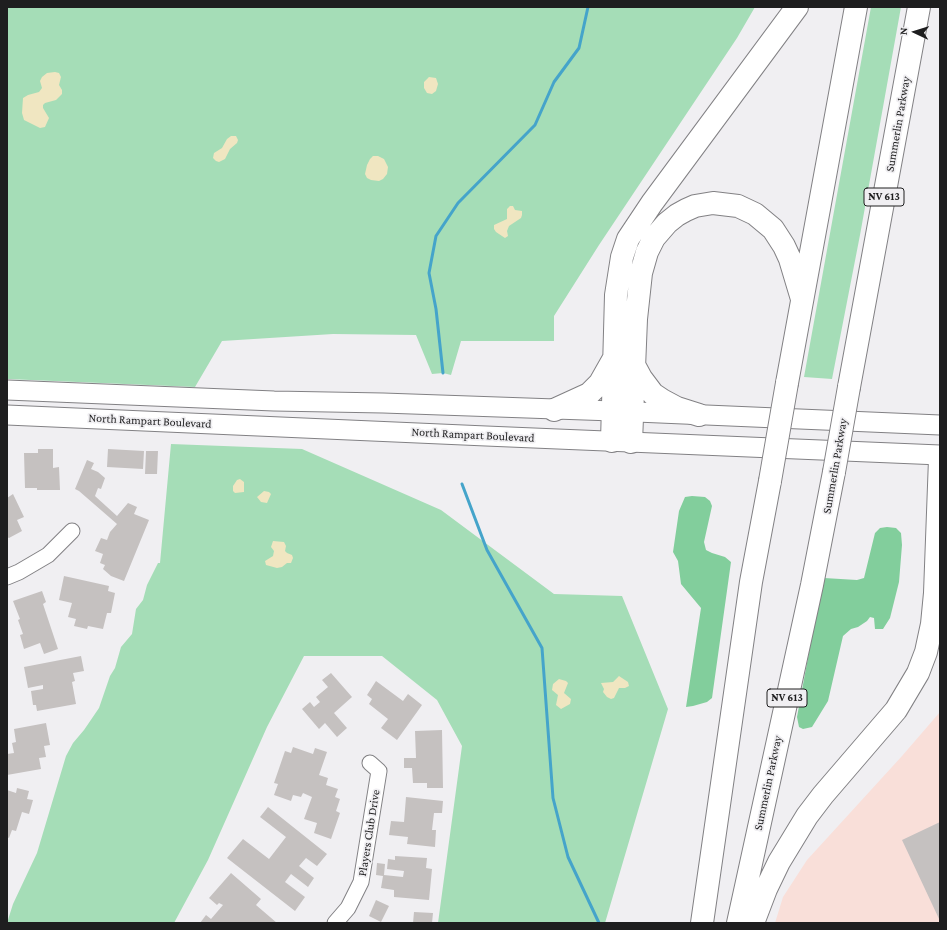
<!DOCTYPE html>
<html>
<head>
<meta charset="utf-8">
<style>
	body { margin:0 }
	#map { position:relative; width:947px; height:930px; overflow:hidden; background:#f0eff2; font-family:"Crimson Pro",serif }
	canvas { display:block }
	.frame { position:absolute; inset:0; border:8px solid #1e1e1f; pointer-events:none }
	.north { position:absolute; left:895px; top:12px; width:40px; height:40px; -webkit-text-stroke:3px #f0eff2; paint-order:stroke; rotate:274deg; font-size:11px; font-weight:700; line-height:16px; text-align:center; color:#1e1e1f }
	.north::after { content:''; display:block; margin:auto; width:14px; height:18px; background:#1e1e1f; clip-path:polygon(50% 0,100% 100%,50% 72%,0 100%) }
</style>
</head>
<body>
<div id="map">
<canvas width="947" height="930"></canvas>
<div class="frame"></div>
<div class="north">N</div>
</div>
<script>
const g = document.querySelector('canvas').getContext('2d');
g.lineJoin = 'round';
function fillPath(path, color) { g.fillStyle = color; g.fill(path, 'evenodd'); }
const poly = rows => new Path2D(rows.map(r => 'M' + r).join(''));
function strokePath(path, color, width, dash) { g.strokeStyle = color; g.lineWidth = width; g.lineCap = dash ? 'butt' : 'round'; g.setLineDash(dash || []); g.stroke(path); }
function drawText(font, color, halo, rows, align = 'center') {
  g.font = font + ' "Crimson Pro",serif'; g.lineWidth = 3.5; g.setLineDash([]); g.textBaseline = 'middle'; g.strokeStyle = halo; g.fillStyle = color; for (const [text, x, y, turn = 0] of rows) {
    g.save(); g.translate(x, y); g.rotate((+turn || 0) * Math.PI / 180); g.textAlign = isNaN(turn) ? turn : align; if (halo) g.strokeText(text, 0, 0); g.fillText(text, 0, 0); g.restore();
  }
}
const commercial = poly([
	[940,712,940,923,775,923,783,897,807,860,902,756]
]);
const green = poly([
	[7,7,755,7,737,38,599,245,554,316,554,341,461,341,451,375,443,373,432,374,416,335,333,334,222,341,195,387,7,379],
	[871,7,901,7,860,235,832,379,804,377],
	[171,444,302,449,441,510,554,594,622,596,668,709,605,923,438,923,462,746,437,700,382,656,304,656,267,727,208,860,174,923,7,923,13,904,37,853,66,756,73,743,84,730,99,708,110,676,115,668,121,647,132,634,136,609,143,600,147,585,158,563,160,563]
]);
const forest = poly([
	[692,496,705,497,710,501,712,506,704,542,706,550,712,553,725,557,731,562,712,698,707,702,693,706,686,707,701,608,681,584,678,561,673,552,679,511,685,497],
	[887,527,896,528,901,533,902,545,899,582,890,618,883,629,875,629,874,618,870,617,867,621,858,627,851,629,843,636,828,701,812,727,803,729,799,727,797,717,822,582,824,578,857,580,864,578,875,533,880,528]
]);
const sand = poly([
	[55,72,59,73,61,77,59,85,62,90,62,94,56,100,45,103,43,105,43,108,49,118,45,127,40,128,24,120,22,113,23,98,28,95,39,92,42,88,40,81,42,77,47,73],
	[429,77,436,78,438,84,436,91,432,94,427,93,424,88,424,82],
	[231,136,236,136,238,140,237,143,230,149,225,159,219,162,216,161,213,158,214,153,222,148,227,139],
	[373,156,378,156,384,159,388,167,387,174,383,179,379,181,371,180,367,178,365,174,367,165,370,159],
	[510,206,513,206,515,210,522,211,522,215,521,218,509,226,507,231,508,236,505,238,496,232,494,229,494,225,507,219,507,209],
	[240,479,244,482,244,492,235,493,233,491,233,486,237,480],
	[264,491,269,492,271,494,267,503,261,502,257,497],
	[273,541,284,542,286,546,285,551,287,553,292,555,293,558,291,563,287,563,282,567,277,568,266,565,265,561,273,556,274,551,271,547],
	[619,676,628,682,629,686,625,688,619,688,614,698,611,699,607,697,603,692,604,689,601,683,613,682],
	[559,679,566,681,568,683,564,693,571,699,570,704,561,709,556,705,558,695,552,690,553,684]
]);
const stream = poly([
	[443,373,436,309,429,273,436,236,458,203,535,125,554,82,579,48,588,7],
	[462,484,487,550,542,648,553,798,568,857,599,923]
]);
const building = poly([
	[38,449,53,449,53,468,59,467,60,490,37,490,37,488,25,488,24,453,38,453],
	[108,449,144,451,143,469,107,467],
	[146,451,158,451,157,474,145,474],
	[87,460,94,463,91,469,98,472,105,478,101,489,98,488,95,496,117,516,128,503,137,507,134,514,149,520,124,581,111,576,103,569,105,565,100,563,103,554,95,551,101,538,107,540,110,532,117,524,79,491,75,489],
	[13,494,24,517,17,520,22,531,9,538,7,537,7,498],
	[64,576,109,586,108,591,115,593,111,613,107,613,103,629,88,626,87,629,74,626,76,619,68,617,72,603,59,600],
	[42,591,46,602,43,604,58,649,44,654,40,643,24,649,20,635,23,634,18,620,20,619,13,601],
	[81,656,84,671,73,673,75,681,72,682,76,704,37,711,36,705,33,705,31,691,43,689,43,685,28,688,24,667],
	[331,673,352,697,334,713,347,728,337,737,325,723,319,729,302,709,310,702,314,707,320,702,316,697,328,687,322,680],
	[376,681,403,701,408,694,422,705,397,740,381,728,388,719,369,704,372,699,367,695],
	[46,723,50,745,44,746,46,757,39,758,41,769,7,775,7,754,14,753,12,743,16,742,14,729],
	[442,730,443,788,427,788,427,783,413,783,412,768,404,768,404,758,416,758,415,731],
	[293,747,313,754,315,748,327,752,319,775,328,778,326,785,338,789,335,797,340,799,336,811,340,813,331,839,314,833,317,823,304,819,312,797,303,793,301,797,293,795,291,801,274,795,278,784,274,783,285,751,291,753],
	[17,788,29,791,27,799,33,800,29,814,22,812,16,831,12,830,9,838,7,837,7,790,16,793],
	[406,797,443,801,442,813,434,813,432,830,436,830,435,847,407,844,408,837,389,835,391,821,404,822],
	[268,807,327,854,317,866,306,858,299,866,314,878,308,887,291,874,285,882,305,897,295,911,227,858,243,839,269,859,286,837,260,817],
	[940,822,940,921,902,840],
	[395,856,427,858,426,868,432,869,429,900,394,897,394,890,381,888,383,876,376,875,377,863,385,864,384,875,403,877,404,871,387,869,388,859,395,860],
	[231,873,261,899,256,905,277,923,200,923,206,915,211,919,223,905,219,903,217,905,209,898],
	[376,900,389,906,381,922,369,916],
	[414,912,433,913,432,923,413,923]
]);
const minor = poly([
	[7,577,19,572,48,555,72,531],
	[335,923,348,908,361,882,379,771,370,763]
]);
const major = poly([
	[7,390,274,401,383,403,613,411,940,425],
	[7,415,486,436,940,455]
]);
const highway = poly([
	[634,365,641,378,653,394,662,400,677,408,699,415],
	[787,383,856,7],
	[849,387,919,7],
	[554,410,589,394,600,383,613,360],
	[612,441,616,295,622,257,628,239,652,203,797,7],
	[631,442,636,319,641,273,647,252,654,238,667,223,677,215,686,210,695,206,713,203,738,206,755,214,773,229,784,246,790,259,802,299],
	[702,923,751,582,770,481],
	[738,923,812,585,834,472],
	[753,923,766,889,779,862,807,816,823,795,896,710,918,673,926,652,932,624,935,593,940,459]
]);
const highwayBridge = poly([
	[834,472,849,387],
	[770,481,787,383]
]);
const shields = [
	[884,197,40],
	[787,698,40]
];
const shieldNames = [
	["NV 613",884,197],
	["NV 613",787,698]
];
const streetNames = [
	["Summerlin Parkway",898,124,-80],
	["North Rampart Boulevard",150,421,3],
	["North Rampart Boulevard",473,435,3],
	["Summerlin Parkway",835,466,-80],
	["Summerlin Parkway",768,783,-78],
	["Players Club Drive",369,833,-81]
];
fillPath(commercial, '#f9dfd9');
fillPath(green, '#a5ddb7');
fillPath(forest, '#82ce9c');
fillPath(sand, '#f0e6c1');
strokePath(stream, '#45a4ca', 3);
fillPath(building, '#c5c1c0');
strokePath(minor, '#828184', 17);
strokePath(major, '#828184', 21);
strokePath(highway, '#828184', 24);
strokePath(minor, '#fff', 15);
strokePath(major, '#fff', 19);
strokePath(highway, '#fff', 22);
strokePath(highwayBridge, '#828184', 24, []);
strokePath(highwayBridge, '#fff', 22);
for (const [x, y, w] of shields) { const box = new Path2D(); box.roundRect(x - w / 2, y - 9, w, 18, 3); g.fillStyle = '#f0eff2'; g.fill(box); strokePath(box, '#1e1e1f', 1); }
drawText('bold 11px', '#1e1e1f', null, shieldNames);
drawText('12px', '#1e1e1f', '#f0eff2', streetNames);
</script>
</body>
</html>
